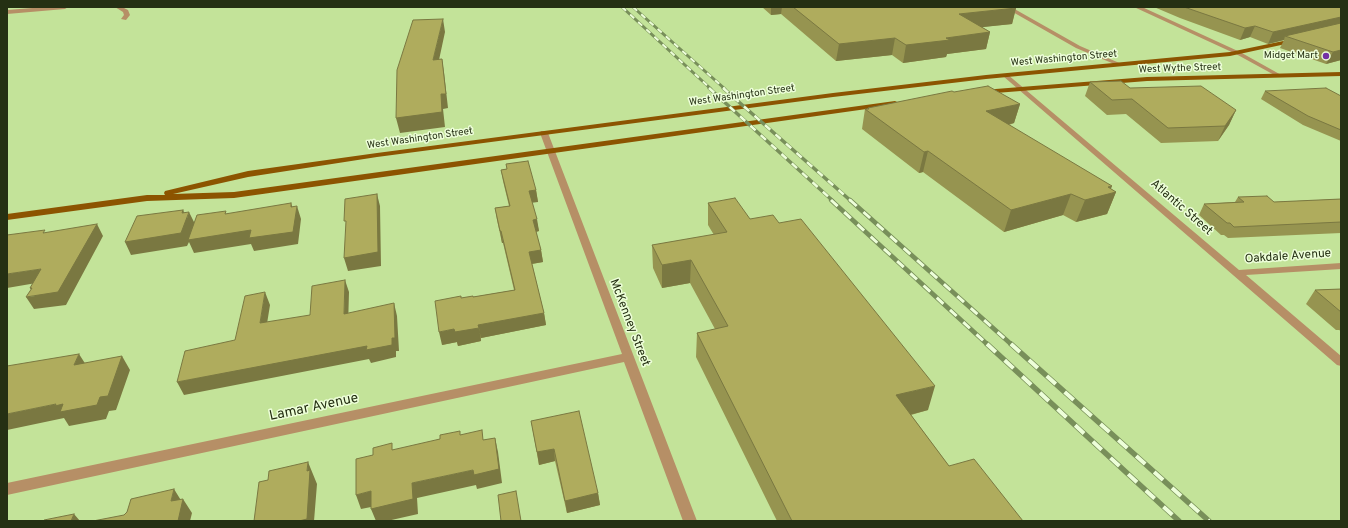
<!DOCTYPE html>
<html>
<head>
<meta charset="utf-8">
<style>
	body { margin:0 }
	#map { position:relative; width:1348px; height:528px; overflow:hidden; background:#c3e399; font-family:Overpass,sans-serif }
	canvas { display:block }
	.frame { position:absolute; inset:0; border:8px solid #253013; pointer-events:none }
</style>
</head>
<body>
<div id="map">
<canvas width="1348" height="528"></canvas>
<div class="frame"></div>
</div>
<script>
const g = document.querySelector('canvas').getContext('2d');
g.lineJoin = 'round';
const poly = rows => new Path2D(rows.map(r => 'M' + r).join(''));
function fillPath(path, color) { g.fillStyle = color; g.fill(path, 'evenodd'); }
function strokePath(path, color, width, dash) { g.strokeStyle = color; g.lineWidth = width; g.lineCap = dash ? 'butt' : 'round'; g.setLineDash(dash || []); g.stroke(path); }
function drawText(font, color, halo, rows, align = 'center') {
  g.font = font + ' Overpass,sans-serif'; g.lineWidth = 3; g.setLineDash([]); g.textBaseline = 'middle'; g.strokeStyle = halo; g.fillStyle = color; for (const [text, x, y, turn = 0] of rows) {
    g.save(); g.translate(x, y); g.rotate((+turn || 0) * Math.PI / 180); g.textAlign = isNaN(turn) ? turn : align; if (halo) g.strokeText(text, 0, 0); g.fillText(text, 0, 0); g.restore();
  }
}
const minor = poly([
	[45,7,68,7,65,9,7,14,7,10,45,7],
	[115,7,122,7,128,10,130,15,126,20,121,19,124,15,123,12,115,7],
	[1004,7,1011,7,1080,46,1124,65,1119,66,1076,48,1004,7],
	[1134,7,1142,7,1240,52,1283,76,1278,77,1236,54,1134,7],
	[1003,74,1007,74,1239,270,1341,263,1341,269,1246,275,1341,356,1341,366,1337,365,1003,76,1003,74],
	[541,131,547,131,548,133,697,521,683,521,624,362,7,495,7,483,622,354,540,133,541,131]
]);
const primary = poly([
	[1293,39,1296,41,1295,42,1230,56,986,79,833,97,377,157,248,177,173,194,234,192,895,101,899,103,895,105,234,198,147,201,7,220,7,214,147,195,165,195,164,193,165,191,248,171,377,153,833,93,986,75,1230,52,1293,39],
	[1341,72,1341,76,1147,81,983,94,979,92,983,90,1147,77,1341,72]
]);
const railFar3 = poly([
	[622,7,711,89],
	[633,7,725,89]
]);
const railFar2 = poly([
	[709,88,833,201],
	[723,88,851,201]
]);
const railFar1 = poly([
	[831,200,988,345],
	[850,200,1012,345]
]);
const rail = poly([
	[987,344,1179,521],
	[1011,344,1209,521]
]);
const wall = poly([
	[762,7,1014,7,1016,8,1012,24,982,27,990,32,986,49,947,54,946,57,903,63,892,55,836,61,781,14,771,15],
	[1154,7,1341,7,1341,60,1326,64,1280,48,1284,40,1268,44,1250,37,1240,40,1180,18],
	[1090,82,1130,88,1236,110,1229,125,1218,141,1161,143,1126,114,1107,115,1085,96],
	[1265,91,1341,96,1341,141,1303,125,1261,99],
	[954,92,1020,104,1014,123,1009,125,1116,192,1107,214,1076,222,1063,215,1004,232,923,172,919,173,862,129,865,109,867,109,868,108],
	[506,164,536,190,538,202,532,202,539,231,536,232,541,250,543,262,532,264,544,313,546,325,481,338,481,341,458,346,457,342,442,345,462,298,473,297,514,290,503,243,502,243,497,220,495,208,509,206,503,181,501,170,507,169],
	[1238,197,1274,202,1341,199,1341,233,1228,238,1224,235,1221,235,1199,215,1204,204,1235,202],
	[708,203,750,219,928,410,911,415,949,466,1023,521,777,521,696,357,697,333,715,329,690,283,662,288,653,268,652,245,714,235,708,225],
	[1341,289,1341,331,1339,330,1336,330,1306,304,1315,290],
	[531,421,598,493,600,505,567,513,555,461,539,465]
]);
const shadedWall = poly([
	[771,7,782,7,781,14,771,15],
	[1016,8,1012,24,955,30,959,14],
	[1341,17,1341,27,1285,36,1284,40,1268,44,1273,32],
	[443,19,445,32,436,74,433,60],
	[1255,26,1250,37,1240,40,1245,28],
	[990,32,986,49,947,54,946,57,903,63,906,45,946,38],
	[895,38,892,55,836,61,839,44],
	[1341,50,1341,60,1326,64,1333,52],
	[442,59,444,73,448,108,443,109,445,127,400,133,396,118,441,94],
	[1020,104,1014,123,981,131,986,111],
	[1236,110,1229,125,1218,141,1225,126],
	[928,151,923,172,919,173,924,152],
	[1112,186,1109,194,1116,192,1107,214,1076,222,1085,200,1108,187],
	[536,190,538,202,530,203,529,191],
	[377,194,380,206,381,266,348,271,344,258],
	[1071,194,1063,215,1004,232,1011,210],
	[291,203,295,215,297,206,301,219,298,244,254,251,251,244,194,253,189,242,187,246,131,255,125,242,182,213,183,210,187,218,189,212,195,224,251,230,291,207],
	[537,219,539,231,535,232,533,220],
	[97,224,103,236,66,305,34,309,26,297,35,296,30,288],
	[500,231,501,231,503,243,502,243],
	[541,250,543,262,531,264,529,252],
	[691,260,690,283,662,288,662,265],
	[41,269,48,281,7,288,7,274],
	[345,280,349,292,348,327,344,314],
	[265,292,270,305,265,336,260,323],
	[394,303,397,316,399,351,396,351,396,357,371,363,369,359,184,395,177,382,392,338],
	[544,313,546,325,481,338,478,325],
	[479,328,481,341,458,346,457,342,442,345,439,332,454,329],
	[79,354,88,368,74,365],
	[122,356,130,370,116,410,109,411,106,419,69,426,64,418,7,430,7,414,56,404,100,397],
	[935,386,928,410,890,420,896,395],
	[495,438,498,452,502,483,477,489,476,485,417,498,418,514,387,521,376,521,371,509,412,483,473,470],
	[554,449,555,461,539,465,537,452],
	[308,462,317,484,314,521,299,521,307,471],
	[174,489,182,502,183,499,192,513,190,521,178,521,171,501],
	[371,491,376,506,361,509,356,495],
	[598,493,600,505,567,513,565,501],
	[74,514,80,521,71,521]
]);
const building = poly([
	[793,7,1014,7,1016,8,959,14,990,32,946,38,950,40,906,45,895,38,839,44,793,7],
	[1184,7,1341,7,1341,17,1273,32,1255,26,1245,28,1184,7],
	[443,19,433,60,442,59,446,94,441,94,442,112,396,118,397,70,413,20,443,19],
	[1341,23,1341,50,1333,52,1285,36,1341,23],
	[1121,81,1130,88,1201,86,1236,110,1225,126,1168,128,1132,99,1112,100,1090,82,1121,81],
	[988,86,1020,104,986,111,1112,186,1108,187,1116,192,1085,200,1071,194,1011,210,928,151,924,152,865,109,869,109,868,108,952,91,954,92,988,86],
	[1326,88,1341,96,1341,130,1308,116,1265,91,1326,88],
	[528,161,536,190,529,191,537,219,533,220,541,250,529,252,544,313,478,325,479,328,455,332,454,329,439,332,435,301,461,296,461,298,473,296,473,297,515,290,501,231,500,231,495,208,510,206,501,170,507,169,506,164,528,161],
	[377,194,378,252,344,258,346,221,344,221,345,199,377,194],
	[1267,196,1274,202,1341,199,1341,222,1234,227,1230,223,1227,223,1204,204,1244,202,1238,197,1267,196],
	[735,198,750,219,773,215,779,223,801,219,935,386,896,395,949,466,974,459,1023,521,792,521,697,333,728,326,691,260,662,265,652,245,727,232,708,203,735,198],
	[291,203,291,207,297,206,293,232,249,238,251,230,188,240,197,215,226,211,225,214,291,203],
	[183,210,182,213,189,212,181,233,125,242,137,216,183,210],
	[97,224,58,292,26,297,32,288,30,288,41,269,7,274,7,235,45,230,43,233,97,224],
	[345,280,344,314,394,303,395,338,392,338,392,345,366,350,367,346,177,382,185,351,235,340,245,296,265,292,260,323,310,315,312,286,345,280],
	[1341,289,1341,312,1315,290,1341,289],
	[79,354,74,365,122,356,108,396,100,397,97,405,60,412,63,404,55,406,56,404,7,414,7,366,79,354],
	[579,411,598,493,565,501,554,449,537,452,531,421,579,411],
	[482,430,483,440,495,438,499,469,474,475,473,470,412,483,413,499,371,509,371,491,356,495,356,459,373,455,373,448,392,443,392,450,440,439,440,435,460,431,460,435,482,430],
	[308,462,307,471,310,470,307,519,299,521,254,521,259,482,268,480,269,471,308,462],
	[174,489,171,501,183,499,178,521,93,521,124,515,127,512,131,499,174,489],
	[516,491,521,521,501,521,498,495,516,491],
	[74,514,71,521,43,521,44,520,74,514]
]);
const markers = [
	[1326,56,4,"#7431a5"]
];
const farPoinames = [
	["Midget Mart",1318,56]
];
const farStreetnames = [
	["West Washington Street",1064,59,-5],
	["West Wythe Street",1180,69,-2],
	["West Washington Street",742,96,-8],
	["West Washington Street",420,139,-8]
];
const streetNames = [
	["Atlantic Street",1181,208,41],
	["Oakdale Avenue",1288,257,-4],
	["McKenney Street",629,323,69]
];
const nearStreetnames = [
	["Lamar Avenue",314,408,-12]
];
fillPath(minor, '#b68f66');
fillPath(primary, '#8c5400');
strokePath(railFar3, '#788f5a', 3);
strokePath(railFar2, '#788f5a', 3.5);
strokePath(railFar1, '#788f5a', 4.5);
strokePath(rail, '#788f5a', 5.5);
strokePath(railFar3, '#edfed9', 2, [5.5]);
strokePath(railFar2, '#edfed9', 2.5, [7]);
strokePath(railFar1, '#edfed9', 3, [9]);
strokePath(rail, '#edfed9', 4, [12]);
fillPath(wall, '#969450');
fillPath(shadedWall, '#7a7841');
fillPath(building, '#afac5d');
strokePath(building, '#7a7841', 1);
for (const [x, y, r, color] of markers) { const dot = new Path2D(); dot.arc(x, y, r, 0, 2 * Math.PI); g.fillStyle = color; g.fill(dot); strokePath(dot, '#edfed9', 1.5); }
drawText('10px', '#253013', '#edfed9', farPoinames, 'right');
drawText('10px', '#253013', '#edfed9', farStreetnames);
drawText('12px', '#253013', '#edfed9', streetNames);
drawText('14px', '#253013', '#edfed9', nearStreetnames);
</script>
</body>
</html>
